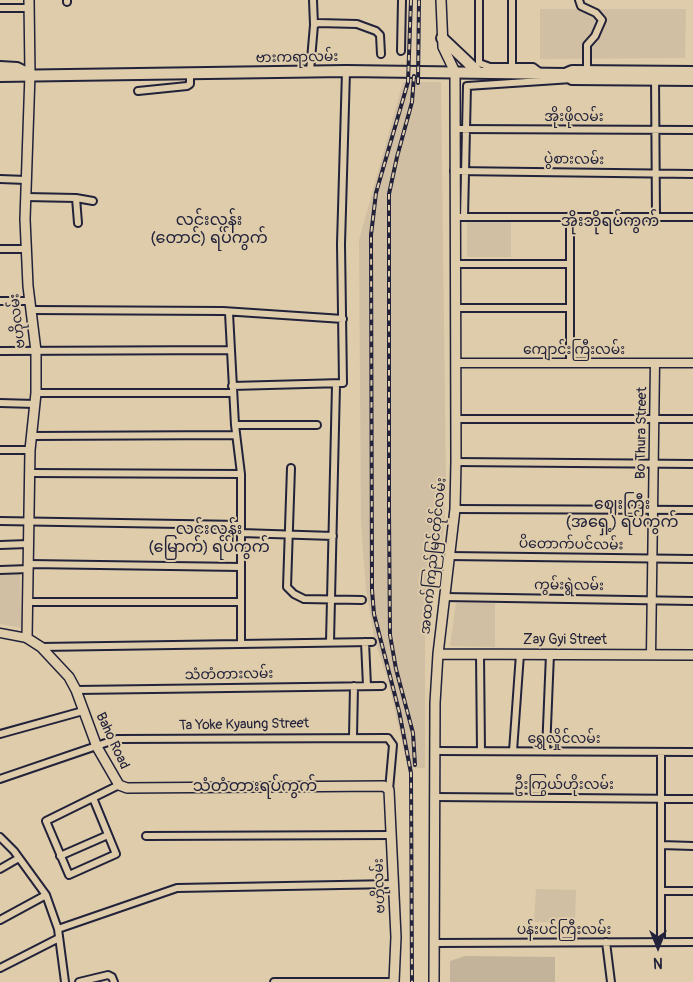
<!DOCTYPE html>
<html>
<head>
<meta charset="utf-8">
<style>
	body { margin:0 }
	#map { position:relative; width:693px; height:982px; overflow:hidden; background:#deccaa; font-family:Pangolin,sans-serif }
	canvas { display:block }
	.north { position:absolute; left:633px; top:922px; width:50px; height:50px; -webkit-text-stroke:4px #deccaa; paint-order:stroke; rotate:180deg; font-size:14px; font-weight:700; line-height:20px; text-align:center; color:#22223b }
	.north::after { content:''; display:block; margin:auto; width:18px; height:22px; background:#22223b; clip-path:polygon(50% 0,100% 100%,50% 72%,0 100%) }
</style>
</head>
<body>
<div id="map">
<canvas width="693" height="982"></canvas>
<div class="north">N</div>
</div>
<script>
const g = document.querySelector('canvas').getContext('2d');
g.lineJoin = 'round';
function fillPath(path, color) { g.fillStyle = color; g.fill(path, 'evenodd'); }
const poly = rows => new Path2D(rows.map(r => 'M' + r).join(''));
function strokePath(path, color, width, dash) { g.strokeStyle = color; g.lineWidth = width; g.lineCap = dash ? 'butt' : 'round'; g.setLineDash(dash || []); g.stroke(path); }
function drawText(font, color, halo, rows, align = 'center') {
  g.font = font + ' Pangolin,"Noto Sans Myanmar",sans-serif'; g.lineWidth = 4; g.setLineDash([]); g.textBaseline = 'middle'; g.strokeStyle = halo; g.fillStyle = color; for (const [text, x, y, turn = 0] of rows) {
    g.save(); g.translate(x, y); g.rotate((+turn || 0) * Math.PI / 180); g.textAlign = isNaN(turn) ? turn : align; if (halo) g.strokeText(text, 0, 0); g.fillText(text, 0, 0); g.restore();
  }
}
const built = poly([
	[540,9,686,9,685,58,540,59],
	[403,82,441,82,446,488,443,542,425,596,425,768,408,768,388,681,374,637,366,590,361,523,359,240],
	[511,220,511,257,467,257,467,221],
	[0,565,20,565,21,628,0,624],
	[456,603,495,603,495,647,450,646],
	[536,889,576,890,575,923,534,922]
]);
const green = poly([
	[465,956,555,957,555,982,450,982,450,961]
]);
const minor = poly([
	[313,0,314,25,318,23,357,24,376,31,380,35,381,54],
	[479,0,479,63,490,67,533,67,541,73],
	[579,0,581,6,596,13,602,20,595,36,587,45,587,71],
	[67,2,67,0],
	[0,8,29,8],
	[401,51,402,0],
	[512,67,512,0],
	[310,71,314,25],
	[655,77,656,216],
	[138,91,187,86,190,84,190,72],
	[455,129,693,130],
	[454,171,693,174],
	[0,179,26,180],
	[26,197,76,198,93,201],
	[76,198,78,223],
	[570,216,570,362],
	[455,217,693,217],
	[464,217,467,86,572,79],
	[0,249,27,249],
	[456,264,570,264],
	[0,301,29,301],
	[456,308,570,308],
	[32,310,223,311,343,319],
	[229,313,235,425,241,474,241,643],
	[0,351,231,350],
	[232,386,343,383,341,244,346,71],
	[36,393,232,393],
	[0,403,35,404],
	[456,419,693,419],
	[235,425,317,425],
	[32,436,236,435],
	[0,450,30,450],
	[456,462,693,464],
	[291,468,287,587,294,594,304,599,362,600],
	[30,473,241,474],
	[455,509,693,510],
	[0,521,241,525],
	[241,533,333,536],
	[0,545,28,544],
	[449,556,693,559],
	[29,564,241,567],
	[0,570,29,569],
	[444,597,693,601],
	[28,602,241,602],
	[330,642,336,385],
	[365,642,367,686],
	[41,647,372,642],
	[480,654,481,751],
	[76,690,382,686],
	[0,734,83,711],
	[353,737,354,686],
	[435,751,693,752],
	[513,751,520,654],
	[546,751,550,654],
	[661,752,661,941],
	[0,779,117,739,388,738,393,745,389,790],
	[434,797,693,799],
	[93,798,116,854,69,875,46,821,119,785],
	[146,836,392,835],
	[0,837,14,851,46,895,58,929,65,982],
	[661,845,693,846],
	[60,856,108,835],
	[0,869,19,858],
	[661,891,693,891],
	[0,920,46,895],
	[58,929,177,888,394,884],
	[606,942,611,982],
	[434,943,693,942],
	[0,968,59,938],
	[79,982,108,975,112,977,114,982],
	[274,982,394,982]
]);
const tertiary = poly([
	[456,363,693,363],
	[0,633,27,638],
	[651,654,655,363]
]);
const secondary = poly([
	[29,0,30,74,25,219,28,286,36,351,36,393,30,450,27,638,41,647,69,677,76,690,97,747,119,785,127,788,384,786,389,790,396,937,394,982],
	[438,654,693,655],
	[434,982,435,703,438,654,455,509,456,462,455,72,443,47,441,0]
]);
const primary = poly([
	[442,38,479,73],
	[0,67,17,68,29,74],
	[565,74,572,79,693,80],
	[0,76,346,71,565,74,572,71,693,72]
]);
const rail = poly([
	[411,0,408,82,376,193,371,235,372,590,374,614,399,711,411,773,412,982],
	[414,76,412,102,397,157,389,194,389,512,390,635,396,669,413,733,415,765],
	[418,83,419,0]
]);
const streetNames = [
	["ဗားကရာလမ်း",297,58,-1],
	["အိုးဖိုလမ်း",574,117],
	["ပွဲစားလမ်း",574,160,1],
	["ဗဟိုလမ်း",18,321,-97],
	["ကျောင်းကြီးလမ်း",574,350],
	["Bo Thura Street",642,433,-89],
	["ပိတောက်ပင်လမ်း",571,545,1],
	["အထက်ကြည်မြင်တိုင်လမ်း",434,556,-84],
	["ကွမ်းရွဲလမ်း",569,586,1],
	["Zay Gyi Street",565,640],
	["သံတံတားလမ်း",229,675,-1],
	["Ta Yoke Kyaung Street",244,725,-1],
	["ရွှေလှိုင်လမ်း",564,739],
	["Baho Road",112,741,65],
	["ဦးကြွယ်ဟိုးလမ်း",564,785],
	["ဗဟိုလမ်း",380,886,-92],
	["ပန်းပင်ကြီးလမ်း",564,930]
];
const quarterNames = [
	["လင်းလွန်း",209,221],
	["(တောင်) ရပ်ကွက်",209,239],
	["အိုးဘိုရပ်ကွက်",610,222],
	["ဈေးကြီး",622,505],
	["(အရှေ့) ရပ်ကွက်",622,523],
	["လင်းလွန်း",209,530],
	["(မြောက်) ရပ်ကွက်",209,548],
	["သံတံတားရပ်ကွက်",255,787]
];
fillPath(built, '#d0bfa2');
fillPath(green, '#c2b39a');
strokePath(minor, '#22223b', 10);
strokePath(tertiary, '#22223b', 11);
strokePath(secondary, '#22223b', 12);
strokePath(primary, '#22223b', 14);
strokePath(minor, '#deccaa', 6);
strokePath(tertiary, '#deccaa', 8);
strokePath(secondary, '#deccaa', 9);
strokePath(primary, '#deccaa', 10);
strokePath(rail, '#22223b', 4);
strokePath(rail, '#deccaa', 2, [5.5]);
drawText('14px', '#22223b', '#deccaa', streetNames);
drawText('16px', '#22223b', '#deccaa', quarterNames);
</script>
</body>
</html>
